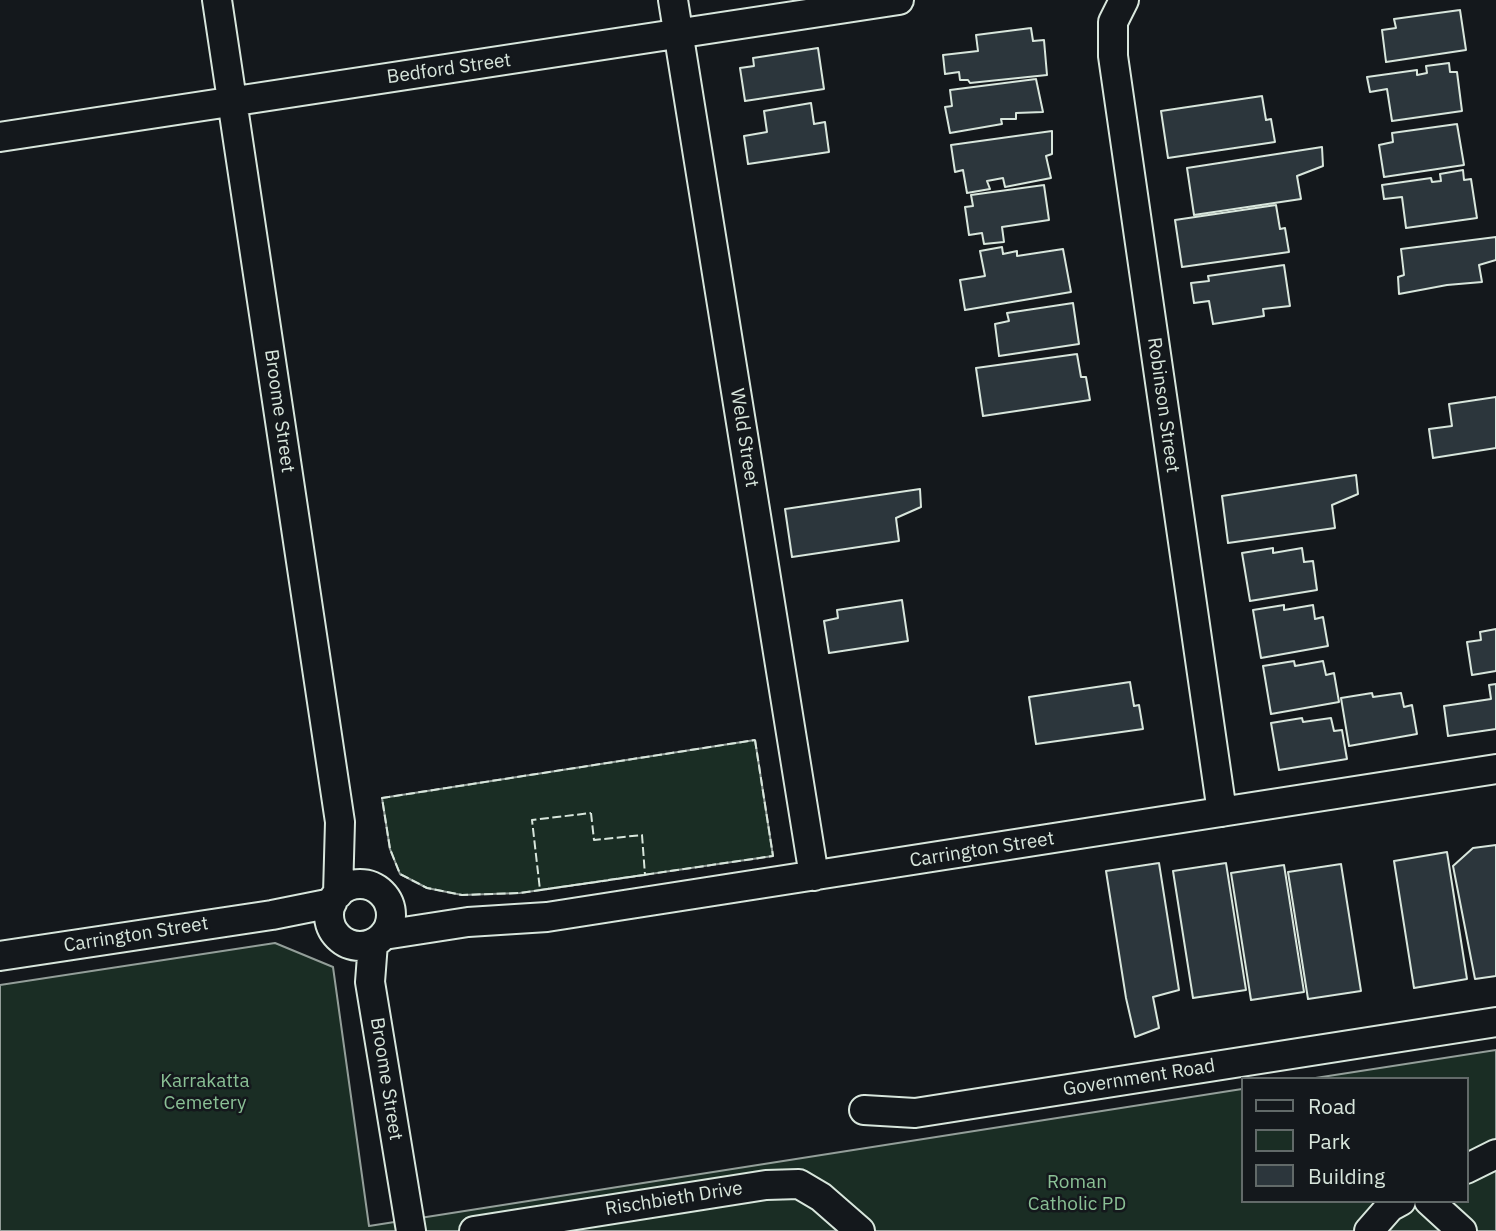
<!DOCTYPE html>
<html>
<head>
<meta charset="utf-8">
<style>
	body { margin:0 }
	#map { position:relative; width:1496px; height:1231px; overflow:hidden; background:#14181c; font-family:"IBM Plex Sans",sans-serif }
	canvas { display:block }
	.legend { position:absolute; left:1241px; top:1077px; width:228px; height:126px; box-sizing:border-box; background:#14181c; border:2px solid #626a69; margin:0; padding:9px 12px; list-style:none; font-size:21px; color:#d8e6dc }
	.legend li { display:flex; align-items:center; gap:14px; height:35px }
	.legend b { width:35px; border:2px solid #626a69 }
</style>
</head>
<body>
<div id="map">
<canvas width="1496" height="1231"></canvas>
<ul class="legend">
<li><b style="height:9px;background:#14181c"></b>Road</li>
<li><b style="height:19px;background:#1a2d24"></b>Park</li>
<li><b style="height:19px;background:#2c363c"></b>Building</li>
</ul>
</div>
<script>
const g = document.querySelector('canvas').getContext('2d');
g.lineJoin = 'round';
function fillPath(path, color) { g.fillStyle = color; g.fill(path, 'evenodd'); }
const poly = rows => new Path2D(rows.map(r => 'M' + r).join(''));
function strokePath(path, color, width, dash) { g.strokeStyle = color; g.lineWidth = width; g.lineCap = dash ? 'butt' : 'round'; g.setLineDash(dash || []); g.stroke(path); }
function drawText(font, color, halo, rows, align = 'center') {
  g.font = font + ' "IBM Plex Sans",sans-serif'; g.lineWidth = 5; g.setLineDash([]); g.textBaseline = 'middle'; g.strokeStyle = halo; g.fillStyle = color; for (const [text, x, y, turn = 0] of rows) {
    g.save(); g.translate(x, y); g.rotate((+turn || 0) * Math.PI / 180); g.textAlign = isNaN(turn) ? turn : align; if (halo) g.strokeText(text, 0, 0); g.fillText(text, 0, 0); g.restore();
  }
}
const green = poly([
	[755,740,773,856,520,893,462,895,427,888,400,874,390,849,382,798,755,740],
	[275,943,333,967,369,1226,1242,1089,1242,1201,1466,1201,1466,1079,1309,1079,1496,1050,1496,1231,0,1231,0,985,275,943]
]);
const building = poly([
	[1460,10,1466,50,1386,62,1382,30,1396,28,1394,19,1460,10],
	[1031,28,1033,41,1044,40,1047,75,970,83,968,80,960,80,959,72,945,74,943,55,978,51,976,35,1031,28],
	[818,48,824,89,745,101,740,68,754,66,753,58,818,48],
	[1449,63,1450,72,1457,72,1462,111,1392,121,1387,89,1370,92,1367,77,1417,70,1417,75,1427,73,1426,66,1449,63],
	[1036,79,1043,112,1016,113,1016,119,1001,119,1002,124,950,133,945,107,952,106,950,90,1036,79],
	[1262,96,1266,120,1271,119,1275,142,1168,158,1161,111,1262,96],
	[811,103,814,124,825,122,829,152,748,164,744,136,767,132,764,111,811,103],
	[1457,124,1464,165,1384,177,1379,145,1393,142,1392,133,1457,124],
	[1052,131,1052,154,1046,156,1051,178,1005,187,1003,178,987,181,990,189,967,193,963,170,955,172,951,145,1052,131],
	[1322,147,1323,166,1297,176,1301,199,1194,215,1187,168,1322,147],
	[1463,170,1464,180,1471,179,1477,218,1406,228,1402,197,1384,199,1382,185,1431,178,1432,182,1441,181,1440,174,1463,170],
	[1044,185,1049,220,1002,227,1004,242,984,244,982,233,969,235,965,207,973,206,971,195,1044,185],
	[1276,205,1280,229,1285,228,1289,252,1182,267,1175,220,1276,205],
	[1496,237,1496,260,1479,265,1482,282,1447,285,1399,294,1398,277,1404,275,1401,249,1496,237],
	[1002,247,1003,254,1017,251,1017,256,1063,249,1071,292,965,310,960,280,985,276,980,251,1002,247],
	[1284,265,1290,306,1263,309,1264,316,1213,324,1209,301,1194,303,1191,283,1209,281,1208,276,1284,265],
	[1073,303,1079,344,999,356,995,324,1009,321,1007,313,1073,303],
	[1077,354,1081,377,1086,377,1090,400,983,416,976,368,1077,354],
	[1496,397,1496,448,1433,458,1429,429,1452,426,1449,404,1496,397],
	[1356,475,1358,494,1332,505,1335,528,1228,543,1222,496,1356,475],
	[920,489,921,507,896,518,899,541,792,557,785,509,920,489],
	[1273,548,1273,553,1302,548,1304,562,1313,561,1317,590,1250,601,1242,553,1273,548],
	[902,600,908,641,829,653,824,621,838,618,837,610,902,600],
	[1284,605,1284,610,1313,605,1315,619,1323,617,1328,646,1261,658,1253,610,1284,605],
	[1496,629,1496,671,1472,675,1467,642,1481,640,1480,632,1496,629],
	[1294,661,1295,666,1323,661,1326,675,1334,673,1339,702,1271,714,1263,666,1294,661],
	[1130,682,1134,706,1139,705,1143,729,1036,744,1029,697,1130,682],
	[1496,684,1496,729,1448,736,1444,706,1491,699,1489,685,1496,684],
	[1372,693,1373,697,1401,693,1404,707,1412,705,1417,734,1349,746,1341,698,1372,693],
	[1302,718,1303,722,1331,718,1334,731,1342,730,1347,759,1279,770,1271,723,1302,718],
	[1496,845,1496,976,1475,979,1453,866,1473,848,1496,845],
	[1447,852,1467,979,1414,988,1394,861,1447,852],
	[1159,863,1179,990,1153,997,1159,1028,1135,1037,1126,998,1106,871,1159,863],
	[1226,863,1246,990,1193,998,1173,871,1226,863],
	[1341,864,1361,991,1308,999,1288,872,1341,864],
	[1284,865,1304,992,1251,1000,1231,873,1284,865]
]);
const minor = poly([
	[217,0,340,822,338,894],
	[673,0,814,876],
	[1124,0,1113,22,1113,56,1222,812],
	[0,137,899,0],
	'329 915a31 31 0 1 1 62 0a31 31 0 1 1-62 0Z',
	[384,935,468,922,547,917,1496,769],
	[373,943,370,982,411,1231],
	[0,956,272,915,332,903],
	[864,1110,915,1113,1496,1022],
	[1466,1169,1496,1154],
	[1429,1201,1462,1231],
	[474,1231,766,1185,799,1184,821,1197,860,1231],
	[1369,1231,1390,1207,1401,1201]
]);
const fence = poly([
	[755,740,773,856,520,893,462,895,427,888,400,874,390,849,382,798,755,740],
	[591,813,594,840,642,835,645,875,540,890,532,820,591,813]
]);
const streetNames = [
	["Bedford Street",449,69,-8],
	["Robinson Street",1163,405,82],
	["Broome Street",279,411,82],
	["Weld Street",744,438,81],
	["Carrington Street",982,850,-9],
	["Carrington Street",136,935,-9],
	["Government Road",1139,1078,-9],
	["Broome Street",386,1079,81],
	["Rischbieth Drive",674,1199,-9]
];
const parkNames = [
	["Karrakatta",205,1082],
	["Cemetery",205,1104],
	["Roman",1077,1183],
	["Catholic PD",1077,1205]
];
fillPath(green, '#1a2d24');
strokePath(green, '#939e99', 2);
fillPath(building, '#2c363c');
strokePath(building, '#d8e6dc', 2);
strokePath(minor, '#d8e6dc', 32);
strokePath(minor, '#14181c', 28);
strokePath(fence, '#d8e6dc', 2, [9, 3.5]);
drawText('19px', '#d8e6dc', '#14181c', streetNames);
drawText('19px', '#8ac095', '#14181c', parkNames);
</script>
</body>
</html>
